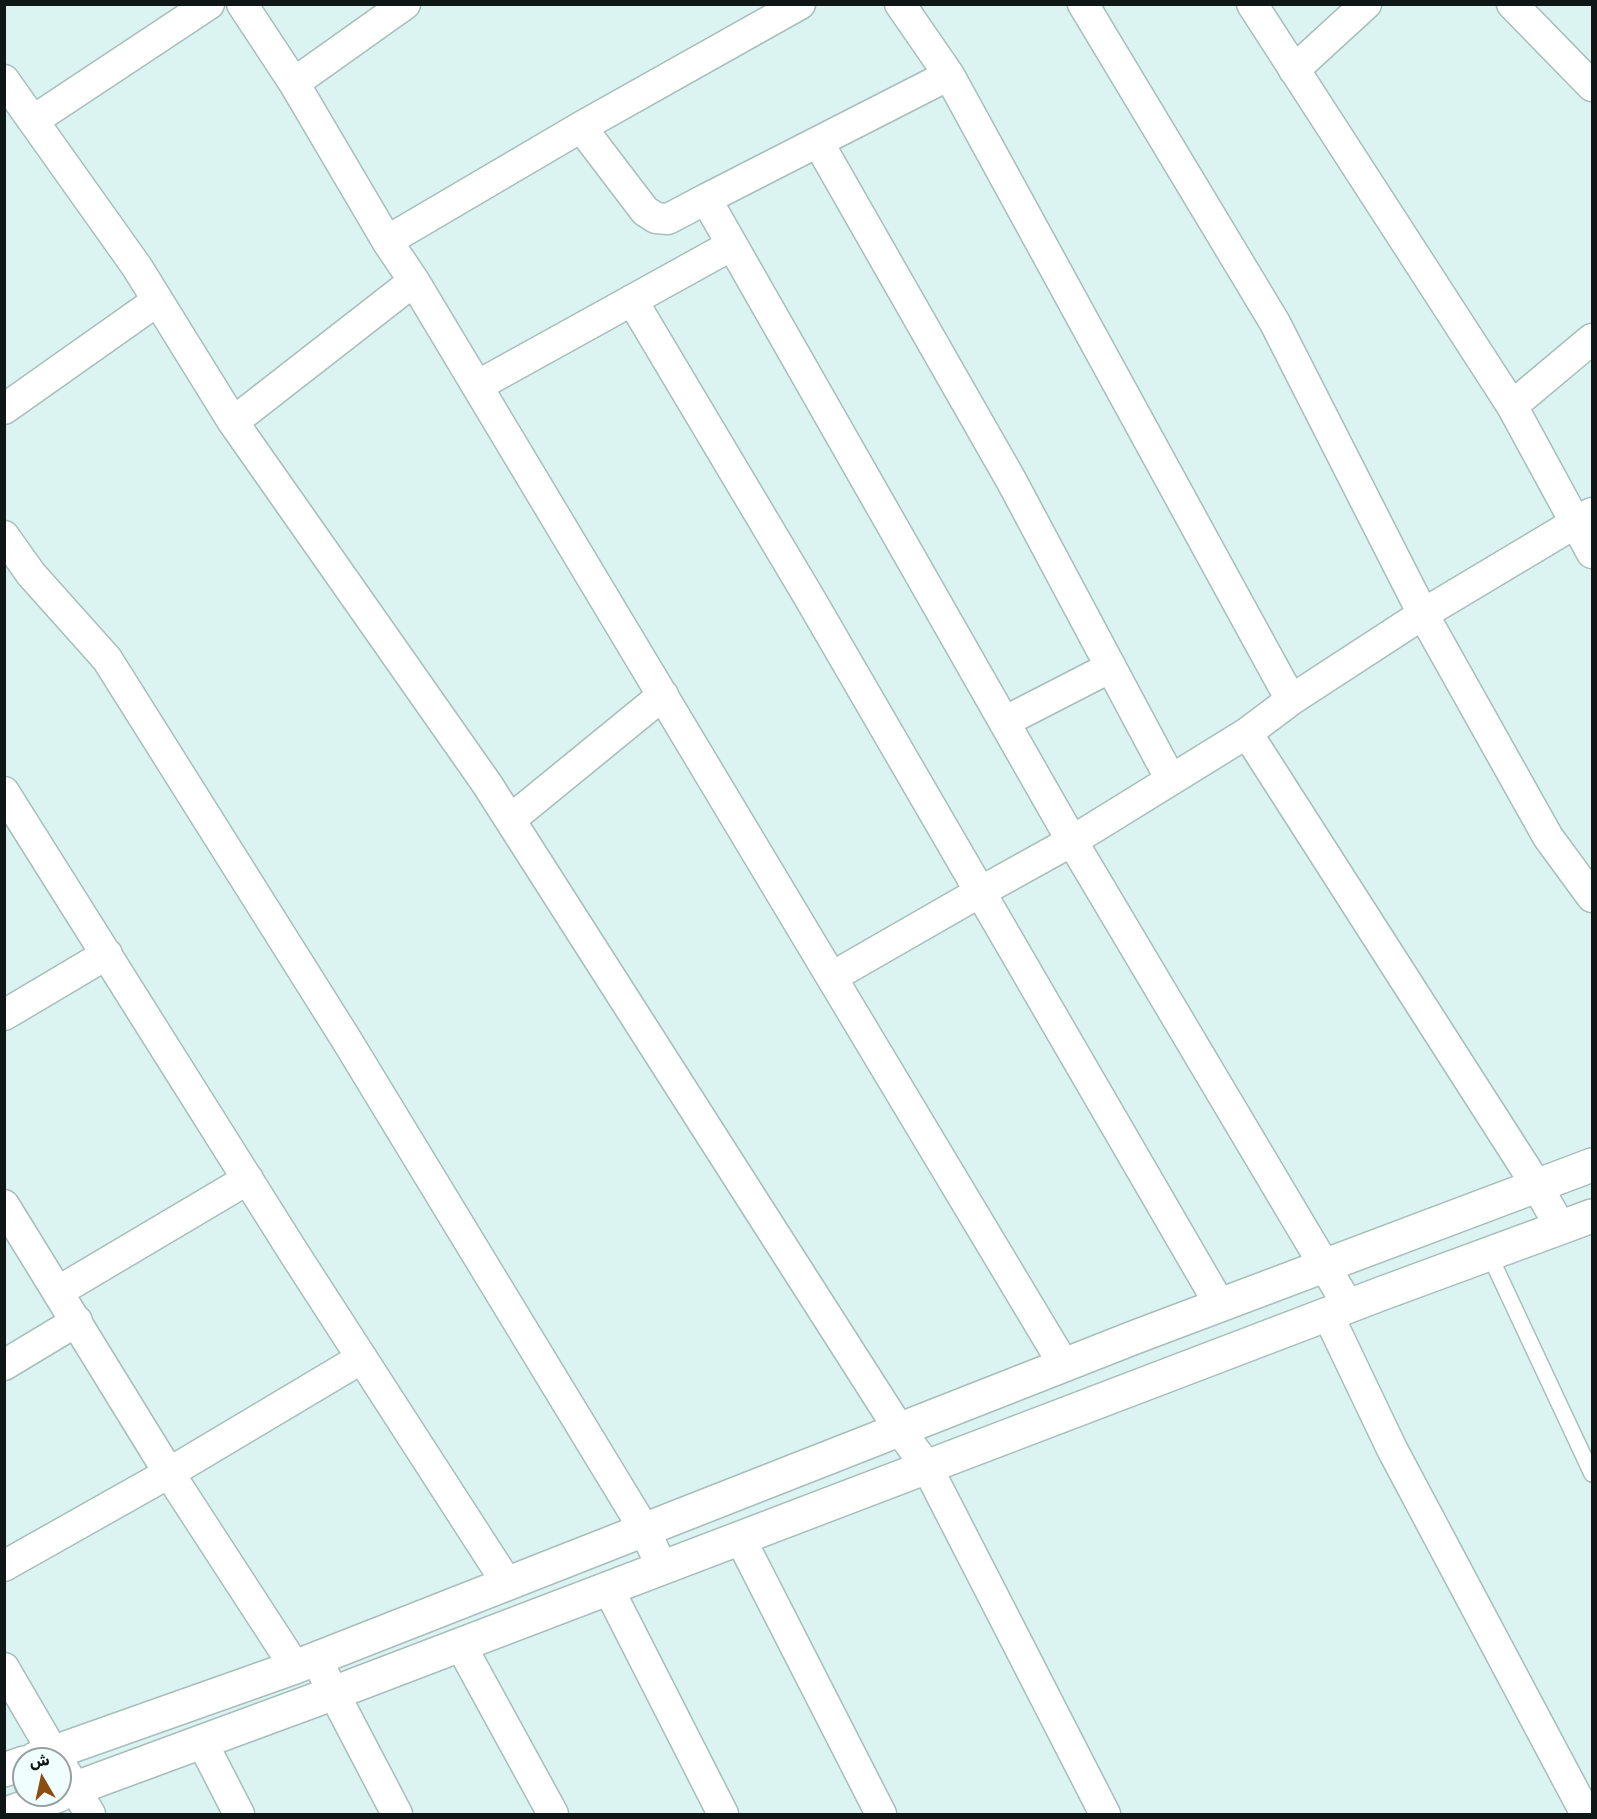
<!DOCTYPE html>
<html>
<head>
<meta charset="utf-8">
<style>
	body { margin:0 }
	#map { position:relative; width:1597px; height:1819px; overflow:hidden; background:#dbf4f1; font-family:Rubik,"Noto Sans Arabic",sans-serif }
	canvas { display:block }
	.frame { position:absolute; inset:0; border:6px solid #0e1716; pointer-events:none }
	.north { position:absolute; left:12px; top:1747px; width:60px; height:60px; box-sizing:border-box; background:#f0fffd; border:2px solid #96a2a1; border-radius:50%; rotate:351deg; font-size:16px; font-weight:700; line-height:24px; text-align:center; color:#0e1716 }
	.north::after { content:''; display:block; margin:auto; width:21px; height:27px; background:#8c4d13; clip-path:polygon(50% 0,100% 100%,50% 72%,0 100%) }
</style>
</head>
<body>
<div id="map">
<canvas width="1597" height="1819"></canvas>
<div class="frame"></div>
<div class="north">ش</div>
</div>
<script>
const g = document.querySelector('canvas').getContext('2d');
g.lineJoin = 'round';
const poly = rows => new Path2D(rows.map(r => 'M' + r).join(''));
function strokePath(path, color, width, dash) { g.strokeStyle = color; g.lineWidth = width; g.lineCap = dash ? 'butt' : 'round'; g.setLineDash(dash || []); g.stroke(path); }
const service = poly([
	[1489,1254,1592,1474]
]);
const minor = poly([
	[242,4,294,83,387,241,414,281,1064,1365],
	[900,4,949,75,1291,700],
	[1083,4,1275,323,1423,614,1548,837,1592,897],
	[1252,4,1512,406,1592,553],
	[1512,4,1592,86],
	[1294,70,1366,4],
	[4,80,137,267,233,422,487,784,899,1429,927,1467,1105,1814],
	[294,83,405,4],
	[34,120,209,4],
	[581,127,645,211,656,218,668,219,706,199,1072,841,1349,1307],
	[818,142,1011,480,1171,780],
	[706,199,949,75],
	[387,241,581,127,800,4],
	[632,300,809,597,1220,1305],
	[477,386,732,245],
	[1512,406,1592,339],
	[4,409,157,301],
	[233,422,414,281],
	[4,536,31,574,107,659,346,1039,644,1529,662,1567],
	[1004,722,1111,667],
	[1247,733,1537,1186,1561,1228],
	[4,792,294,1253,507,1583],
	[510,820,663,695],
	[832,977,980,892,1072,841,1247,733,1291,700,1423,614,1592,513],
	[4,1015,107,954],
	[4,1205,169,1473,295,1667],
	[59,1291,248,1179],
	[1328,1315,1392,1449,1586,1814],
	[4,1365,77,1321],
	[740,1538,881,1814],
	[4,1566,169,1473,362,1358],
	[608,1588,723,1814],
	[460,1644,553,1814],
	[316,1659,397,1814],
	[4,1668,57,1759],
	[202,1742,239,1814],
	[63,1768,90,1814]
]);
const secondary = poly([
	[35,1759,295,1667,1138,1336,1592,1165],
	[4,1770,24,1763],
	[60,1794,334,1693,1383,1293,1592,1216],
	[6,1814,59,1795]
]);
strokePath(service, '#a7bebb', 18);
strokePath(minor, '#a7bebb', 33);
strokePath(secondary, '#a7bebb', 36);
strokePath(service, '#fff', 15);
strokePath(minor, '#fff', 30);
strokePath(secondary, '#fff', 33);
</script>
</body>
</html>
